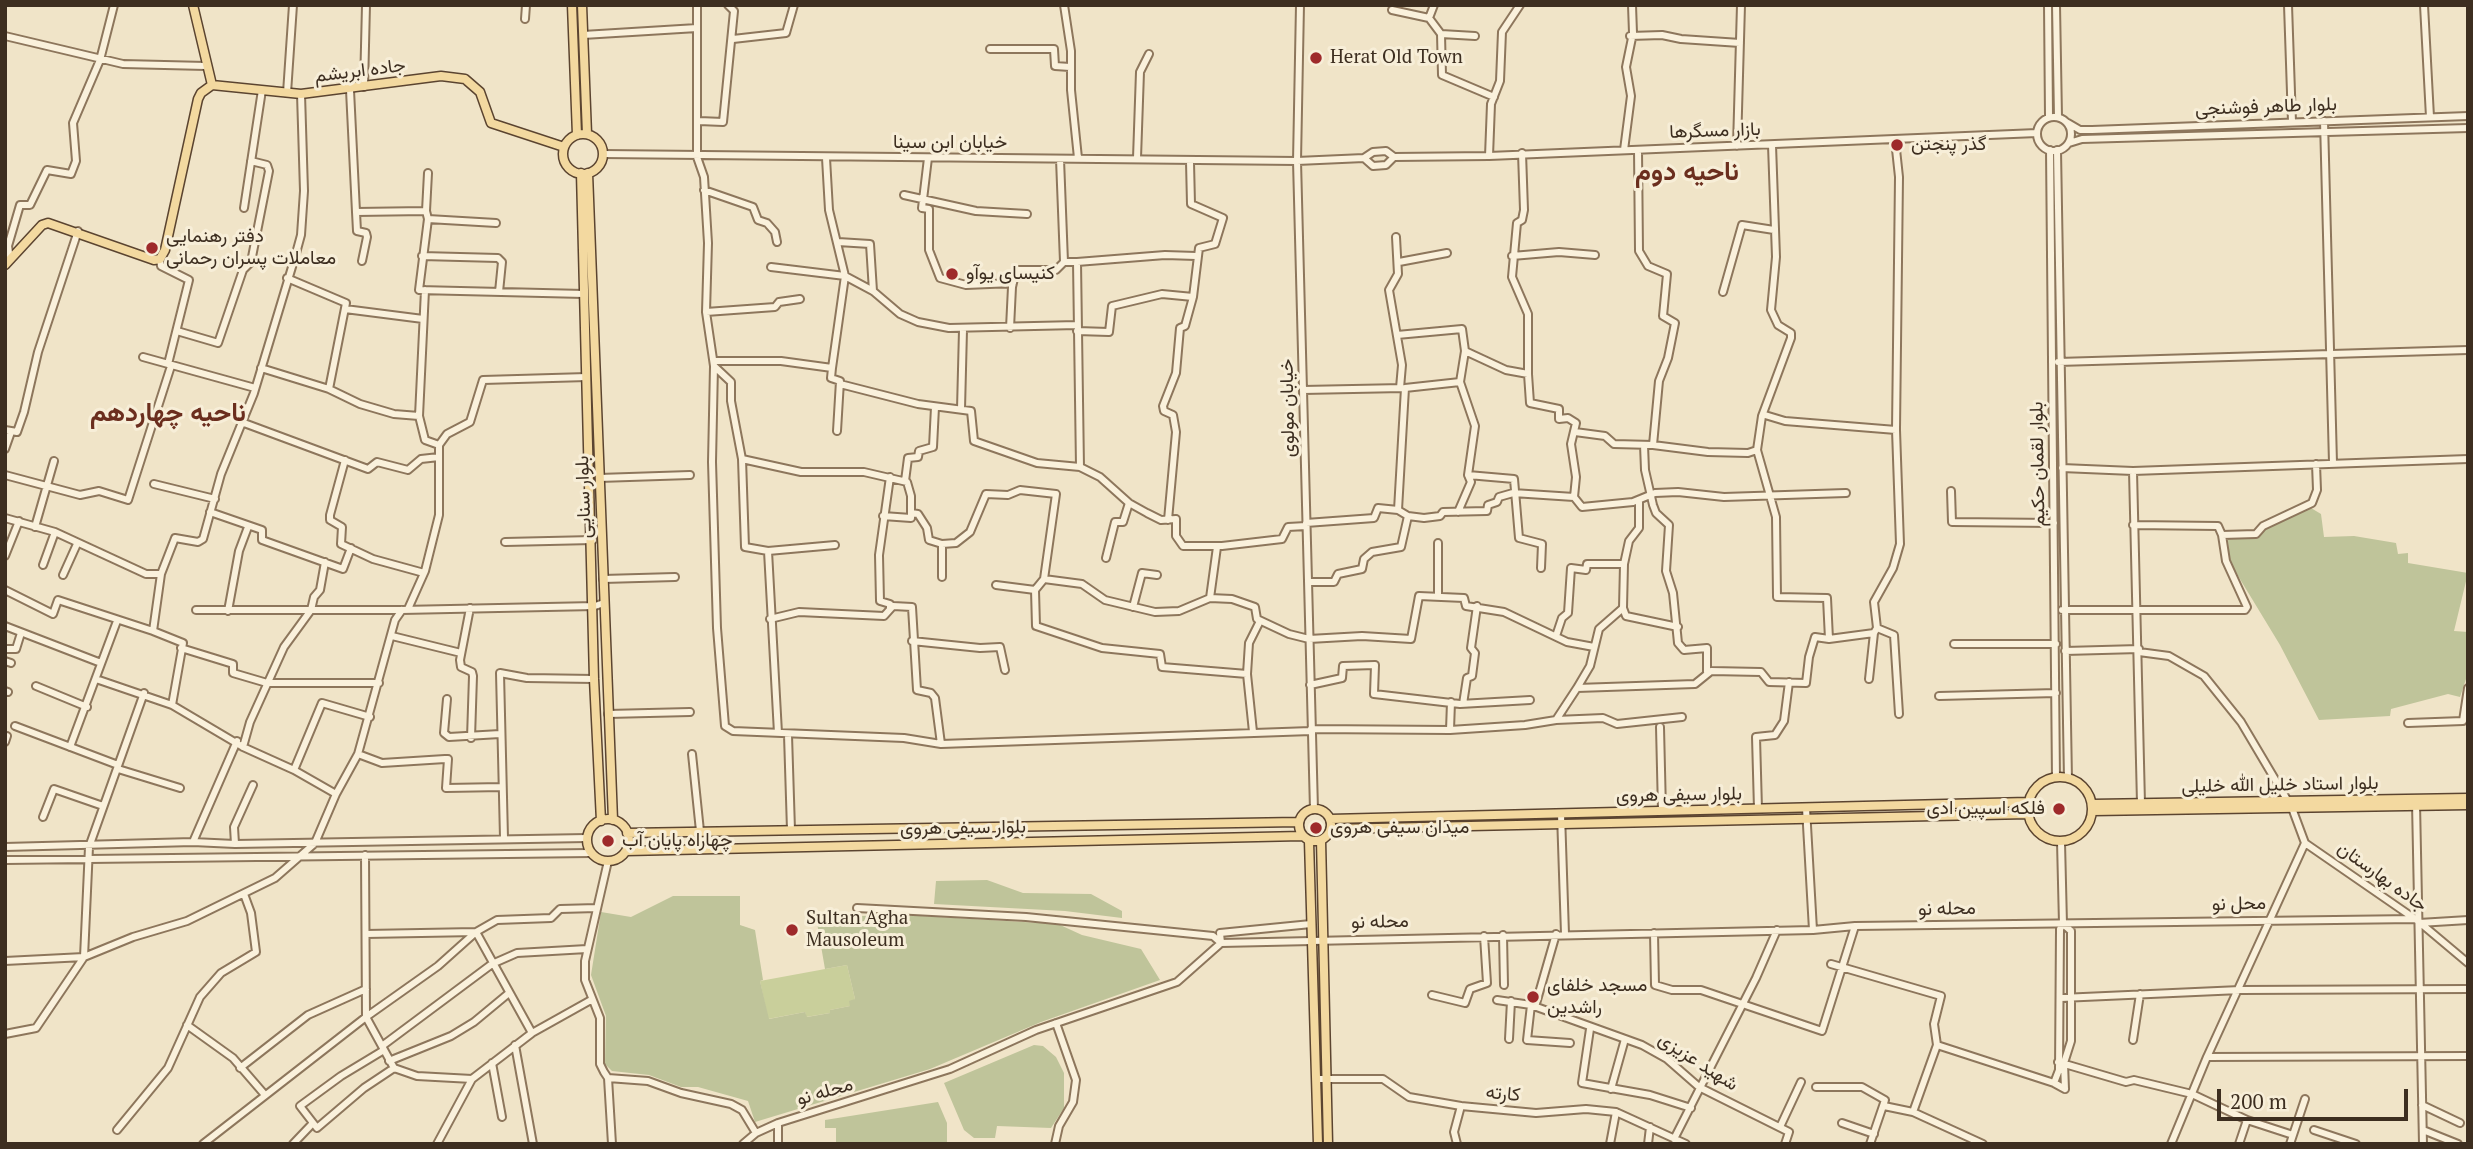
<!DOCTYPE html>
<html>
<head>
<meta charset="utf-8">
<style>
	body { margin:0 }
	#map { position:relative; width:2473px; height:1149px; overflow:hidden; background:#f0e4c8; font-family:"PT Serif",serif }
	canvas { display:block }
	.frame { position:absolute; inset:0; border:7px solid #3d2e20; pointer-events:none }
	.scale { position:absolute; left:2217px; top:1089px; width:191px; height:32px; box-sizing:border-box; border:4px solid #3d2e20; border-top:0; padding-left:9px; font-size:21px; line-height:24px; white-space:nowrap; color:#3d2e20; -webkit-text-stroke:5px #f7eed8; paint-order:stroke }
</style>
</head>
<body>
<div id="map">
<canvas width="2473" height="1149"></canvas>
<div class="frame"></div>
<div class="scale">200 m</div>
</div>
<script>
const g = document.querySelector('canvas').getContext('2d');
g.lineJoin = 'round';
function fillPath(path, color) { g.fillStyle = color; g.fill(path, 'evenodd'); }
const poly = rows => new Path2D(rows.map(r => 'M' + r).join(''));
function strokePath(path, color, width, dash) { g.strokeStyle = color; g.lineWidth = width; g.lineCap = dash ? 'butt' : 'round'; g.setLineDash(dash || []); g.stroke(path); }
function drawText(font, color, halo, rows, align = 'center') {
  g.font = font + ' "PT Serif",Vazirmatn,serif'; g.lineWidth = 6; g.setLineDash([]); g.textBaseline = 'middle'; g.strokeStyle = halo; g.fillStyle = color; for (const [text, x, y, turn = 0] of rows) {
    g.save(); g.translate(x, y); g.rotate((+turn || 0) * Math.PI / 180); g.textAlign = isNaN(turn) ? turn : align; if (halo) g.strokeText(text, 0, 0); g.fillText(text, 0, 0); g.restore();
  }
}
const green = poly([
	[847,965,855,999,850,1006,830,1010,830,1013,806,1017,805,1012,768,1019,760,981]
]);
const cemetery = poly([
	[2311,508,2321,514,2324,537,2354,536,2396,543,2398,554,2408,553,2408,563,2468,573,2454,631,2468,632,2468,673,2460,697,2448,694,2391,709,2390,716,2319,720,2280,645,2229,561,2228,539,2260,536,2265,529],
	[987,880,1023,893,1091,894,1122,911,1122,918,1065,911,934,904,936,881],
	[673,896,740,896,740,925,755,930,763,980,760,981,769,1019,805,1012,807,1017,830,1013,830,1010,850,1006,849,1001,855,999,847,965,825,969,816,917,904,915,1058,924,1082,935,1141,949,1160,980,1041,1022,930,1069,755,1122,748,1101,698,1087,681,1087,649,1075,612,1071,605,1064,606,1016,591,975,601,912,631,917],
	[1034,1045,1043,1046,1056,1057,1064,1073,1064,1108,1051,1128,997,1126,995,1138,974,1138,964,1130,944,1083],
	[938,1102,947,1123,947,1144,836,1144,836,1128,825,1128,825,1120]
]);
const minor = poly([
	[697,5,697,157,704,177,708,243,706,312,714,366,731,382,731,401,742,459,745,547,768,551,778,733],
	[1064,5,1071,51,1071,90,1078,158],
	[1300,5,1297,161,1314,809],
	[1434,5,1429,18,1441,34,1442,75,1494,97],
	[2048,5,2049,117],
	[2056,5,2058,117],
	[2288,5,2292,122],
	[2424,5,2430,117],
	[1392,10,1429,18],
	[525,19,526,5],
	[1441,34,1475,36],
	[583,35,697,28],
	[5,36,123,64,206,66],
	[1630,36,1662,35,1681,39,1740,43],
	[733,39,786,33,794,5],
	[990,49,1054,49,1055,66,1070,67],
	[364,87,366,5],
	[350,90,356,212,426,211,428,219,419,290,584,294],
	[287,93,293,5],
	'2037 134a17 17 0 1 1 34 0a17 17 0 1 1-34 0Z',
	[699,121,723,122,734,11,728,5],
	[2324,121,2333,463],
	[2068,123,2080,130,2092,130,2468,116],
	[2069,143,2082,139,2468,128],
	[1772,145,1776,257,1771,310,1778,325,1791,333,1791,338,1762,416,1757,450,1776,517,1777,597,1827,598,1829,639],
	[1737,146,1741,5],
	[1624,150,1631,96,1626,67,1633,33,1632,5],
	[1638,150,1639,251,1648,266,1667,274,1663,316,1675,323,1668,358,1659,381,1653,445],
	[2050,150,2056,777],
	[2057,150,2068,778],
	[603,154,1297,161,1364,158,1373,152,1386,151,1394,157,1489,156,2037,133],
	[1489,156,1491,104,1500,81,1502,32,1520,5],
	[826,158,829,210,845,276,832,368],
	[928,158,922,208,929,209,929,250,940,278,966,285,1013,283],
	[1137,158,1140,72,1149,54],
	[1364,158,1373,166,1386,165,1394,157],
	[1060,159,1064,262,1077,262,1080,467],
	[704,190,753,207,758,220,767,223,775,232,777,242],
	[904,195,976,211,1027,214],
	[244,208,262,90],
	[426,211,428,173],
	[356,212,357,231,366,233,367,237,362,261],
	[428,219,496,223],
	[1396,237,1398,274,1389,290,1402,365,1400,388],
	[838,242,870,244,873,291],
	[422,256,498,258,502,262,499,292],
	[1512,256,1559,252,1595,255],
	[10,259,8,246,20,205,30,205,47,170,71,174,76,161,73,123,100,60,114,5],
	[160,259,161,266,189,280,168,364],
	[1077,262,1165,255,1196,256],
	[1399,262,1447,253],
	[771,267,845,276,873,291,900,314,918,322,949,328,1077,325],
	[287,278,346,303,329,389],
	[425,290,419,416,425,440,439,445],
	[1723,292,1742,225,1774,230],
	[345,309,423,319],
	[706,312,775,307,779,302,800,299],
	[1010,328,1012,287,1016,270,1056,270,1064,262],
	[177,331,218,343,243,270,251,262,269,171,267,165,251,161],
	[1077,331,1109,332,1112,306,1162,294,1193,297],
	[1397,335,1462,329,1465,351],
	[143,357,255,388],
	[715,361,781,361,832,368,831,378,840,381,837,431],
	[2058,362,2468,350],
	[714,366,712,462,717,628,725,726,733,731,904,738,941,744,1311,731],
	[261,368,329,389,360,404,394,414,419,416],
	[1528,374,1530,403,1559,409,1559,419,1568,418,1576,423,1571,444,1576,477,1574,497,1582,507,1633,502,1655,493,1678,492,1724,497,1846,493],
	[840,384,918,404,971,411,974,441,1037,463,1080,467,1100,477,1129,503,1147,513,1161,520,1176,519,1176,536,1183,546,1222,546,1282,539,1288,527,1306,526],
	[1303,390,1403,388],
	[961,409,963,330],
	[1765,415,1785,421,1896,430],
	[244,423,368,469,377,462,408,470,421,459,439,457],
	[5,430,17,432,24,412,38,352,78,231],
	[1575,432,1605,436,1614,444,1653,445,1708,452,1748,453,1757,450],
	[1644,445,1645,470,1653,505,1656,513,1669,525,1666,571,1673,593,1678,643,1684,650,1707,648,1707,672],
	[5,449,11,432],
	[742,459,801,472,864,472,907,482,911,496,911,518,883,516],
	[345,460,330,515,330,520,342,527,341,544,373,559,424,573],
	[2062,468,2133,471,2468,459],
	[2133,471,2141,803],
	[5,475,80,495,99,491,128,500,171,366],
	[1468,475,1514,479,1519,538,1542,544,1541,568],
	[890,477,879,555,880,601,890,604,890,608],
	[599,478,690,475],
	[905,481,908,458,918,457,919,451,933,447,935,407],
	[154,484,215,499],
	[1951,491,1952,522,2054,523],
	[1398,510,1408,516,1424,518,1440,516,1443,512,1487,511,1488,505,1497,502,1499,497,1513,493,1574,497],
	[210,512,262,530,262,540,343,569,351,548],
	[1458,512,1471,482,1468,475,1475,426,1460,382],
	[911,513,918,514,927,528,929,540,942,544,956,543,970,532,986,494,1008,495,1020,490,1056,494,1044,579,1082,584,1105,600,1155,612,1179,611,1210,598,1232,599,1255,607,1257,619,1289,634,1309,639,1362,636,1411,639,1419,596,1464,598,1466,606,1504,612,1567,642,1594,647],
	[5,518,55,532,146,574,161,574],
	[1168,520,1176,432,1173,415,1164,411,1163,406,1176,373,1180,328,1185,326,1193,297,1199,248,1215,244,1223,218,1191,204,1190,162],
	[1306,523,1374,518,1378,508,1398,510,1405,388,1460,382,1465,351,1506,370,1528,374,1528,314,1512,277,1517,223,1522,220,1524,210,1522,153],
	[35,527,54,461],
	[2222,535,2256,534,2263,526,2312,503,2317,490,2316,464],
	[505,542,593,540],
	[1438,543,1438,597],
	[942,544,942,577],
	[768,551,835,545],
	[5,556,19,521],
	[1106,558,1115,522,1123,522,1129,503],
	[43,565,55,532],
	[63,575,77,544],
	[603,579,675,577],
	[1044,579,1035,590,1036,626,1102,648,1160,654,1162,667,1247,674],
	[1308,582,1334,582,1338,574,1362,569,1364,559,1372,552,1401,547,1408,516],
	[996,585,1035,590],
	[5,590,53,614,58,600,153,631],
	[1210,598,1217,547],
	[1133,607,1142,573,1157,575],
	[470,608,460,660,461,667,472,672,473,676,471,738],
	[1623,608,1626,616,1678,627],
	[408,609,425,571,439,515,439,445,447,434,470,422,483,380,587,377],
	[196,610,402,610,595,606,604,603],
	[2062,610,2245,610,2247,607,2226,561,2222,535,2218,526,2133,525],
	[228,611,239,551,248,527],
	[770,619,799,612,884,616,893,606,912,607,917,690,931,693,935,698,941,744],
	[5,626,101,663],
	[1877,628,1894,635,1899,714],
	[392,636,461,653],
	[1556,636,1562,618,1568,613,1571,568,1586,570,1587,564,1624,564],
	[912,641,980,648,1000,647,1005,670],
	[1954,644,2056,644],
	[181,648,233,664,233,673,267,683,379,683],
	[5,649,16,649,21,633],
	[2065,651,2139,649],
	[2139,652,2169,656,2204,676,2241,722,2292,808,2305,843,2418,921,2468,963],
	[5,661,11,663],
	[96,679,172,705,243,747,294,770,336,794],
	[1869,679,1874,633,1877,628,1874,602,1893,568,1900,544,1896,430,1899,177,1895,140],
	[1310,685,1342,678,1343,666,1375,665,1374,694,1460,704,1530,700],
	[36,686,87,707],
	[1577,688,1590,666,1599,629,1623,608,1624,564,1629,541,1639,528,1639,500],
	[5,691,8,692],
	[1939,696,2056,693],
	[447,699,444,733,449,737,500,734],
	[1463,704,1467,678,1472,676,1475,653,1471,648,1477,606],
	[172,705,183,643,153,631,161,574,175,538,198,542,203,539,221,474,254,393,295,257,301,235,304,191,301,94],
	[608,714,690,712],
	[1556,720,1603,718,1617,724,1682,717],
	[2408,723,2463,721,2468,688],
	[15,726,118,765],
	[1660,727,1662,811],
	[1311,729,1450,730,1525,725,1556,720,1577,688,1695,684,1711,671,1761,672,1769,682,1806,683,1809,657,1815,637,1829,639,1874,633],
	[1450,730,1451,702],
	[1253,732,1247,674,1249,643,1260,621],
	[788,735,791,830],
	[5,742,7,736],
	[70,747,117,621],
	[243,747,250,722,284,647,311,610,314,597,320,590,325,562],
	[358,754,382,763,445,759,448,759,446,788,502,787],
	[692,754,700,831],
	[118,769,180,788],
	[294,770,322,703,370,717],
	[2416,803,2423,1144],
	[1806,808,1813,930],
	[1758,809,1756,737,1775,735,1784,721,1789,682],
	[1561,814,1565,934],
	[43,817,54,789,103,806],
	[504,838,500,673,527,678,594,679],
	[193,842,237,741],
	[235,844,234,827,253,785],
	[5,847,193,842,235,844,587,838],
	[365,855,366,1017,394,1068,417,1076,472,1079],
	[5,860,591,853],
	[608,861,585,961,585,980,600,1018,600,1064,604,1072,608,1078,648,1081,681,1093,731,1104,742,1110,756,1133],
	[857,908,1026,917,1213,936,1221,943],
	[2419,923,2468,920],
	[2063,924,2071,931,2071,1041,2064,1063,2065,1089],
	[1654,933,1655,985,1672,990,1701,990,1822,1031,1855,926],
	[366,934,476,932,532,1033],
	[1503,935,1504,985],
	[1221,943,1220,933,1311,924],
	[5,961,84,957,133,937,187,921,275,878,315,843,336,794,358,754,395,620,402,610],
	[1831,964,1941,996,1934,1024,1937,1045,2054,1083,2065,1089],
	[1432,995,1465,1003,1470,989,1487,983,1484,936],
	[2061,998,2240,990,2468,989],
	[1497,1000,1531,1005,1642,1045,1667,1059,1699,1087,1789,1132,1785,1144],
	[1531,1005,1527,1040,1570,1043],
	[1535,1007,1556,934],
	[187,1025,233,1058,265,1095],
	[1590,1029,1582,1083,1650,1095,1691,1108],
	[5,1034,36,1028,84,957,89,847,144,693],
	[1509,1039,1511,1001],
	[2133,1040,2140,994],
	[515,1045,533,1144],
	[382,1046,492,964,517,953,587,949],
	[384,1050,341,1076,300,1106,317,1128,364,1088,394,1068],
	[2207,1057,2468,1056],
	[389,1061,451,1036,474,1022,509,993],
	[2058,1062,2126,1082,2134,1080,2192,1094,2247,1120,2293,1135],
	[492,1063,502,1117],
	[240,1068,308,1015,366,989],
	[608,1078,612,1144],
	[1316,1079,1383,1079,1409,1097,1461,1106,1536,1113,1586,1109,1616,1112,1686,1144],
	[2054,1083,2059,1070,2060,929,2063,924,2061,842],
	[1816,1087,1862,1087,1885,1100,1870,1144],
	[1611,1089,1625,1039],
	[2422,1105,2460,1123],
	[1884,1106,1913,1112,1983,1144],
	[1913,1112,1937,1045],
	[778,1123,778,1144],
	[1842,1123,1874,1134],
	[1780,1127,1801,1082],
	[117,1130,168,1068,200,997,221,973,256,952,251,913,244,894],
	[2314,1130,2356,1144],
	[2423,1130,2458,1144],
	[1674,1139,1756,978,1777,930],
	[203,1144,366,1017,438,966,476,932,497,920,551,918,560,909,597,908],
	[293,1144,313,1123],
	[437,1144,472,1079,532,1033,591,1000],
	[743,1144,756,1133,778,1123,950,1069,1036,1030,1177,982,1221,943,1813,930,1855,926,2415,919],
	[1055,1144,1059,1126,1073,1102,1076,1080,1056,1023],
	[1457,1144,1454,1132,1461,1106],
	[1610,1144,1616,1112],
	[1648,1144,1650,1127],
	[2171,1144,2207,1057,2305,843],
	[2239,1144,2247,1120],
	[2290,1144,2305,1099]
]);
const major = poly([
	[193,5,212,85],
	[572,5,577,135],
	[582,5,587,134],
	[212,85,301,94,441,76,465,79,480,92,491,123,564,147],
	'563 154a20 20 0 1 1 40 0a20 20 0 1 1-40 0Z',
	[581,173,594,679,601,821],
	[588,173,613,820],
	[5,265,42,225,48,223,154,260,160,259,165,250,198,99,201,93,212,85],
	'2028 809a32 32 0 1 1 64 0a32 32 0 1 1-64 0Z',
	[2093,804,2468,798],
	'1299 825a16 16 0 1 1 32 0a16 16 0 1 1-32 0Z',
	[2093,811,2468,805],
	[1330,819,2028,802],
	'587 840a21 21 0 1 1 42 0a21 21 0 1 1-42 0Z',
	[1331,829,2028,814],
	[627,833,1298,822],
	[1321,840,1328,1144],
	[1309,841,1318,1144],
	[626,851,1302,836]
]);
const markers = [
	[1316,58,7,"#9e2a2b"],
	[1897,145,7,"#9e2a2b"],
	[152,248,7,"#9e2a2b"],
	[952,274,7,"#9e2a2b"],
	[2059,809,7,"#9e2a2b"],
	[1316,828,7,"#9e2a2b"],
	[608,841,7,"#9e2a2b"],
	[792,930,7,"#9e2a2b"],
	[1533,997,7,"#9e2a2b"]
];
const poiNames = [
	["Herat Old Town",1330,58],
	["گذر پنجتن",1911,145],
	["دفتر رهنمایی",166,237],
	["معاملات پسران رحمانی",166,259],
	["کنیسای یوآو",966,274],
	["فلکه اسپین ادی",2045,809,"right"],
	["میدان سیفی هروی",1330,828],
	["چهاراه پایان آب",622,841],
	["Sultan Agha",806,919],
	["Mausoleum",806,941],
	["مسجد خلفای",1547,986],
	["راشدین",1547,1008]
];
const streetNames = [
	["جاده ابریشم",360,71,-7],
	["بلوار طاهر فوشنجی",2266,107,-2],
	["بازار مسگرها",1715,131,-2],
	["خیابان ابن سینا",950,143],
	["خیابان مولوی",1288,408,-91],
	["بلوار لقمان حکیم",2038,464,-91],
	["بلوار سنایی",584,497,-92],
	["بلوار استاد خلیل الله خلیلی",2280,785,-1],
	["بلوار سیفی هروی",1679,795,-1],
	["بلوار سیفی هروی",963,828,-1],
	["جاده بهارستان",2382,877,36],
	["محل نو",2239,904,-1],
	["محله نو",1947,909,-1],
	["محله نو",1380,922,-1],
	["شهید عزیزی",1698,1062,33],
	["محله نو",825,1092,-16],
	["کارته",1503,1094,5]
];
const districtNames = [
	["ناحیه دوم",1687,173],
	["ناحیه چهاردهم",168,414]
];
fillPath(green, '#c9cf9b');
fillPath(cemetery, '#bfc49a');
strokePath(minor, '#8d765c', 10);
strokePath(major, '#5b4430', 11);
strokePath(minor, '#faf1dc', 6);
strokePath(major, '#f3d9a0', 8);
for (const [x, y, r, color] of markers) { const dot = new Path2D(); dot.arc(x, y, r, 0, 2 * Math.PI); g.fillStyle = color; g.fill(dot); strokePath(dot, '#f7eed8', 2.5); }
drawText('19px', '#3d2e20', '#f7eed8', poiNames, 'left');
drawText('19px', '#3d2e20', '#f7eed8', streetNames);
drawText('bold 26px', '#6b2e1e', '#f7eed8', districtNames);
</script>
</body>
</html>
